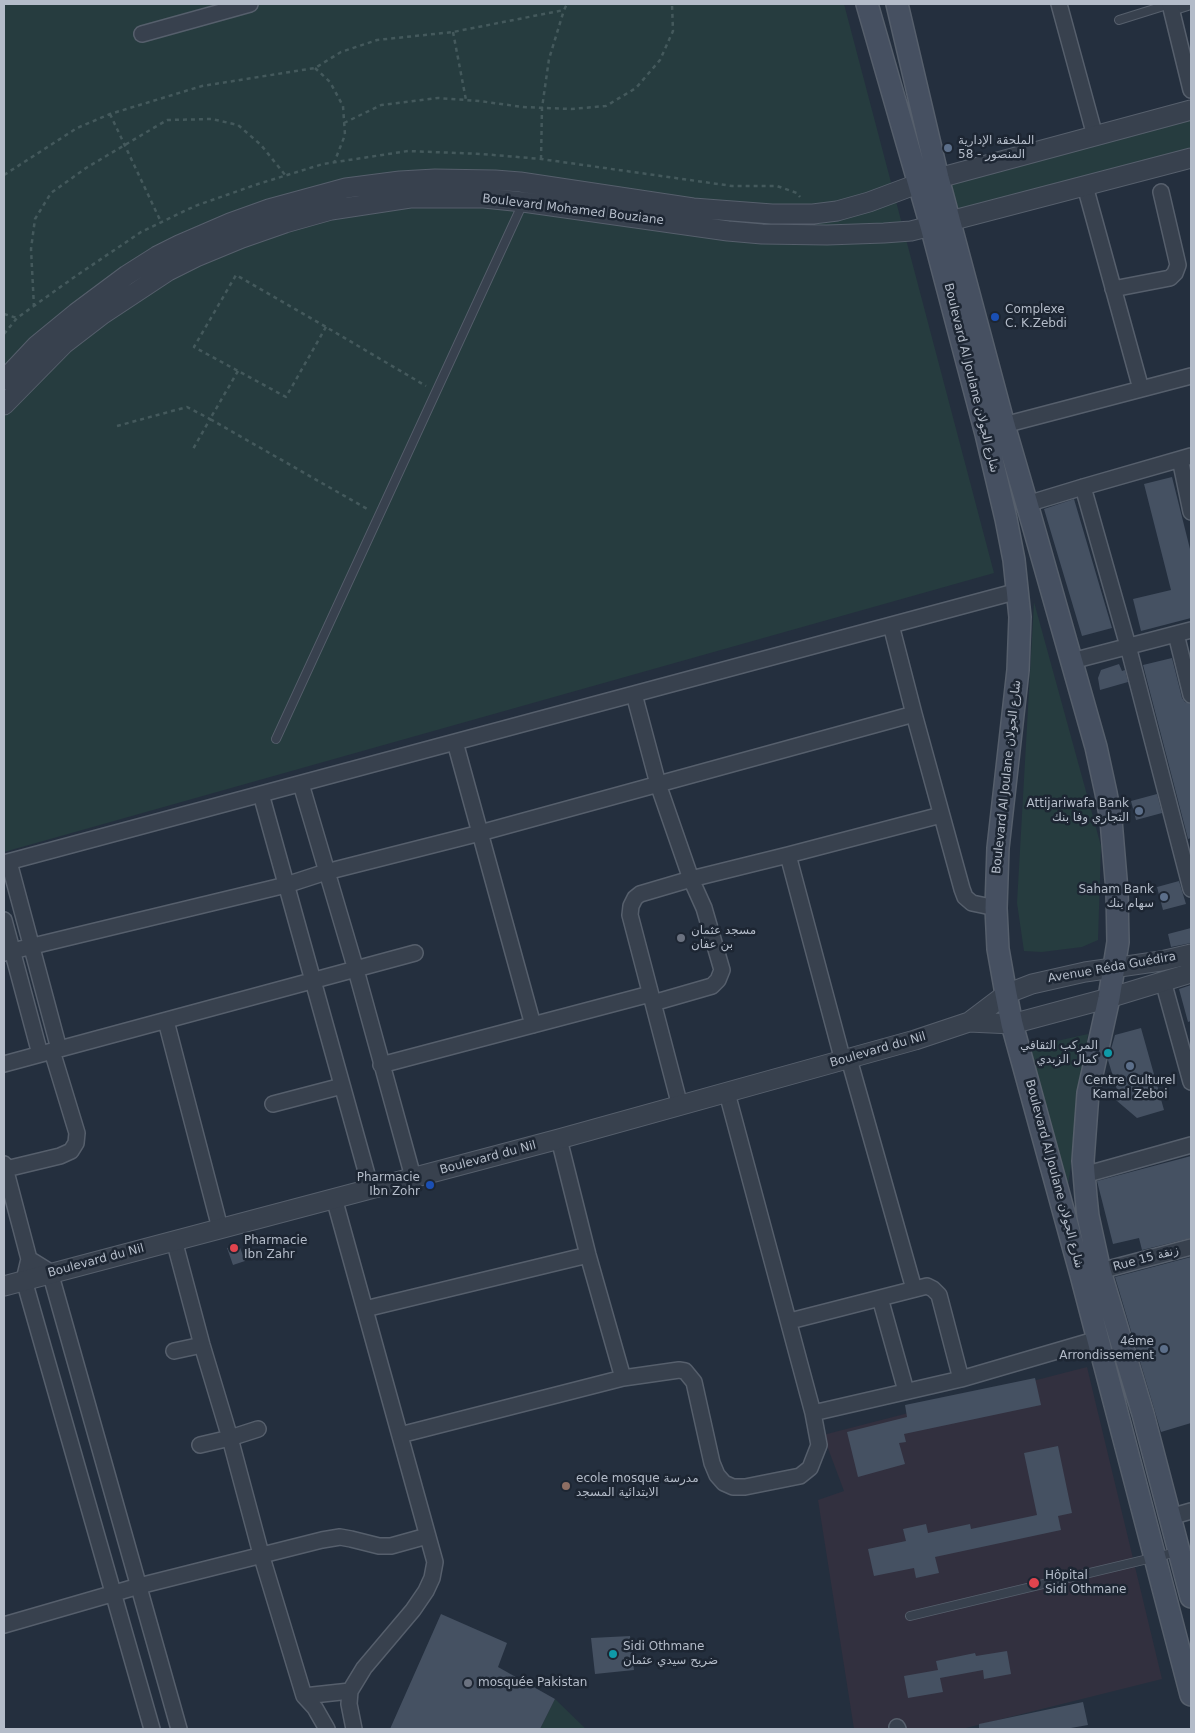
<!DOCTYPE html>
<html>
<head>
<meta charset="utf-8">
<style>
	body { margin:0 }
	#map { position:relative; width:1195px; height:1733px; overflow:hidden; background:#242f3e; font-family:"DejaVu Sans",sans-serif }
	canvas { display:block }
	.frame { position:absolute; inset:0; border:5px solid #b4bcc9; pointer-events:none }
</style>
</head>
<body>
<div id="map">
<canvas width="1195" height="1733"></canvas>
<div class="frame"></div>
</div>
<script>
const g = document.querySelector('canvas').getContext('2d');
g.lineJoin = 'round';
function fillPath(path, color) { g.fillStyle = color; g.fill(path, 'evenodd'); }
const poly = rows => new Path2D(rows.map(r => 'M' + r).join(''));
function strokePath(path, color, width, dash) { g.strokeStyle = color; g.lineWidth = width; g.lineCap = dash ? 'butt' : 'round'; g.setLineDash(dash || []); g.stroke(path); }
function drawText(font, color, halo, rows, align = 'center') {
  g.font = font + ' "DejaVu Sans",Cairo,sans-serif'; g.lineWidth = 5; g.setLineDash([]); g.textBaseline = 'middle'; g.strokeStyle = halo; g.fillStyle = color; for (const [text, x, y, turn = 0] of rows) {
    g.save(); g.translate(x, y); g.rotate((+turn || 0) * Math.PI / 180); g.textAlign = isNaN(turn) ? turn : align; if (halo) g.strokeText(text, 0, 0); g.fillText(text, 0, 0); g.restore();
  }
}
const medical = poly([
	[1087,1367,1162,1679,962,1729,854,1729,818,1500,844,1491,823,1435]
]);
const green = poly([
	[4,4,844,4,994,573,4,852],
	[1191,110,1191,158,950,221,938,178],
	[1034,602,1101,846,1098,940,1082,947,1042,952,1024,951,1017,903],
	[1088,1034,1068,1187,1030,1047],
	[555,1699,586,1729,540,1729]
]);
const building = poly([
	[1172,477,1191,553,1191,618,1141,631,1133,599,1171,590,1144,484],
	[1074,499,1112,628,1082,636,1044,509],
	[1172,658,1182,698,1185,702,1191,704,1191,838,1188,839,1143,665],
	[1119,664,1122,671,1125,670,1128,682,1100,690,1098,678,1101,670],
	[1157,794,1162,813,1136,820,1131,801],
	[1179,881,1186,904,1163,910,1157,887],
	[1191,928,1191,943,1171,947,1168,934],
	[1191,985,1191,1021,1188,1022,1179,989],
	[1141,1028,1164,1110,1137,1118,1110,1095,1118,1093,1108,1060,1115,1035],
	[1191,1156,1191,1238,1142,1250,1139,1238,1113,1244,1097,1181],
	[239,1245,245,1261,233,1265,227,1248],
	[1191,1257,1191,1423,1161,1432,1115,1277],
	[1035,1378,1041,1405,904,1434,906,1442,899,1443,905,1464,858,1477,847,1432,907,1417,905,1405],
	[1058,1446,1072,1513,1058,1516,1061,1530,935,1557,939,1573,916,1578,914,1568,874,1576,868,1549,906,1541,903,1529,926,1524,928,1533,970,1524,971,1529,1037,1515,1024,1453],
	[441,1614,507,1643,498,1667,555,1699,540,1729,390,1729],
	[630,1636,634,1670,595,1674,591,1638],
	[1007,1651,1011,1674,984,1679,983,1670,940,1678,943,1692,908,1698,904,1676,938,1670,936,1661,975,1653,976,1656],
	[1083,1702,1088,1725,1065,1729,979,1729,979,1724]
]);
const path = poly([
	[453,32,466,100],
	[315,68,330,82,343,106,345,135,334,163],
	[110,114,161,222],
	[344,123,381,105,438,98,479,101,523,107,571,109,606,106,636,88,660,60,673,31,672,4],
	[541,159,542,108,549,59,564,10],
	[4,175,77,128,110,114,202,86,315,68,341,52,377,40,453,32,564,10,567,4],
	[34,307,31,249,35,219,51,193,86,168,167,120,212,119,238,125,261,145,286,176],
	[4,314,17,318],
	[326,327,286,397,194,347,236,275,326,327,426,386],
	[4,334,17,318,73,278,141,232,195,206,258,184,323,164,408,151,482,154,541,159,732,186,777,186,797,193,800,197],
	[238,371,210,419,369,510],
	[117,426,187,407,210,419,192,451]
]);
const service = poly([
	[1172,11,1191,5],
	[1119,20,1170,4],
	[276,739,523,203],
	[910,1616,1177,1552]
]);
const minor = poly([
	[1059,4,1095,136],
	[1170,4,1191,90],
	[142,34,250,4],
	[1085,186,1141,389],
	[1113,289,1170,278,1175,273,1178,265,1161,192],
	[1004,425,1191,376],
	[1180,459,1191,512],
	[1083,487,1128,646,1191,889],
	[1027,504,1083,487,1191,456],
	[891,625,914,714,962,889,965,897,972,903,996,908],
	[1176,634,1191,695],
	[1072,661,1191,630],
	[634,694,658,784,691,879,704,908,722,970,718,980,712,986,653,1003],
	[455,742,533,1025],
	[301,784,356,970,413,1177],
	[261,794,371,1189],
	[788,855,843,1061],
	[9,862,59,1049],
	[4,863,1018,591],
	[4,920,40,1054],
	[4,953,286,885,326,872,480,833,914,714],
	[1163,981,1191,1082],
	[166,1021,220,1228],
	[849,1059,914,1289],
	[4,1064,415,953],
	[381,1065,650,994],
	[273,1104,342,1086],
	[680,1106,630,915,631,906,635,898,640,894,691,879,788,855,941,815],
	[559,1139,588,1255,623,1378],
	[4,1164,29,1259,24,1280,152,1729],
	[6,1169,60,1156,71,1151,76,1143,77,1133,52,1051],
	[1084,1175,1191,1145],
	[334,1198,435,1562,432,1578,426,1591,413,1610,364,1668,350,1691,349,1704,354,1729],
	[174,1240,202,1345,230,1438,261,1554,304,1696,315,1708,327,1729],
	[29,1259,50,1272,179,1729],
	[1100,1271,1191,1247],
	[880,1298,906,1391],
	[365,1309,588,1255],
	[790,1321,927,1286,933,1289,939,1295,961,1379],
	[174,1351,202,1345],
	[813,1413,961,1379,1098,1339],
	[400,1435,623,1378,679,1370,685,1371,694,1382,712,1463,717,1475,724,1483,733,1487,745,1487,800,1476,810,1468,819,1445,813,1413,727,1093],
	[200,1445,230,1438,258,1429],
	[1170,1517,1191,1511],
	[4,1625,139,1586,322,1540,340,1537,351,1539,379,1546,391,1546,427,1536],
	[304,1696,350,1691],
	[897,1727,898,1729]
]);
const tertiary = poly([
	[4,380,37,345,76,313,127,275,157,256,179,245,230,223,269,209,346,188,400,181,435,179,495,180,520,182,693,208,772,214,813,214,837,211,869,202,920,183,1191,110],
	[4,405,64,344,103,314,168,271,196,257,242,238,285,223,331,210,410,198,484,198,523,202,728,231,762,234,827,235,884,233,911,231,931,226,1191,158],
	[969,1022,1012,1024,1109,998,1191,973],
	[4,1286,559,1139,915,1040,969,1022,1006,994,1032,984,1085,972,1161,961,1191,954]
]);
const secondary = poly([
	[867,4,931,226,986,434,1006,519,1014,560,1020,617,1018,670,998,848,996,908,998,949,1006,994,1012,1024,1081,1275,1191,1695],
	[897,4,938,178,1004,425,1027,504,1096,747,1106,793,1111,820,1117,891,1118,942,1109,998,1088,1093,1083,1161,1086,1197,1088,1216,1100,1271,1143,1414,1191,1597]
]);
const markers = [
	[948,148,5,"#5c6f8a"],
	[995,317,5,"#1a4fb4"],
	[1139,811,5,"#5c6f8a"],
	[1164,897,5,"#5c6f8a"],
	[681,938,5,"#6b7280"],
	[1108,1053,5,"#0f9aa8"],
	[1130,1066,5,"#5c6f8a"],
	[430,1185,5,"#1a4fb4"],
	[234,1248,5,"#e0444e"],
	[1164,1349,5,"#5c6f8a"],
	[566,1486,5,"#8d6e63"],
	[1034,1583,6,"#e0444e"],
	[613,1654,5,"#0f9aa8"],
	[468,1683,5,"#6b7280"]
];
const poiNames = [
	["الملحقة الإدارية",958,141],
	["58 - المنصور",958,155],
	["Complexe",1005,310],
	["C. K.Zebdi",1005,324],
	["Attijariwafa Bank",1129,804,"right"],
	["التجاري وفا بنك",1129,818,"right"],
	["Saham Bank",1154,890,"right"],
	["سهام بنك",1154,904,"right"],
	["مسجد عثمان",691,931],
	["بن عفان",691,945],
	["المركب الثقافي",1098,1046,"right"],
	["كمال الزبدي",1098,1060,"right"],
	["Centre Culturel",1130,1081,"center"],
	["Kamal Zeboi",1130,1095,"center"],
	["Pharmacie",420,1178,"right"],
	["Ibn Zohr",420,1192,"right"],
	["Pharmacie",244,1241],
	["Ibn Zahr",244,1255],
	["4éme",1154,1342,"right"],
	["Arrondissement",1154,1356,"right"],
	["ecole mosque مدرسة",576,1479],
	["الابتدائية المسجد",576,1493],
	["Hôpital",1045,1576],
	["Sidi Othmane",1045,1590],
	["Sidi Othmane",623,1647],
	["ضريح سيدي عثمان",623,1661],
	["mosquée Pakistan",478,1683]
];
const streetNames = [
	["Boulevard Mohamed Bouziane",573,210,7],
	["Boulevard Al Joulane شارع الجولان",971,378,76],
	["Boulevard Al Joulane شارع الجولان",1007,777,-84],
	["Avenue Réda Guédira",1112,968,-10],
	["Boulevard du Nil",878,1050,-16],
	["Boulevard du Nil",488,1158,-15],
	["Boulevard Al Joulane شارع الجولان",1054,1174,75],
	["Rue 15 زنقة",1146,1259,-15],
	["Boulevard du Nil",96,1261,-15]
];
fillPath(medical, '#32303f');
fillPath(green, '#263c3f');
fillPath(building, '#455162');
strokePath(service, '#565f6c', 10);
strokePath(minor, '#565f6c', 18);
strokePath(tertiary, '#565f6c', 21);
strokePath(secondary, '#565f6c', 24);
strokePath(path, '#44595c', 2.5, [4, 4]);
strokePath(service, '#38414e', 8);
strokePath(minor, '#38414e', 15);
strokePath(tertiary, '#38414e', 19);
strokePath(secondary, '#465061', 21);
for (const [x, y, r, color] of markers) { const dot = new Path2D(); dot.arc(x, y, r, 0, 2 * Math.PI); g.fillStyle = color; g.fill(dot); strokePath(dot, '#1d2633', 2); }
drawText('12px', '#b4bcc9', '#1d2633', poiNames, 'left');
drawText('12px', '#b4bcc9', '#1d2633', streetNames);
</script>
</body>
</html>
